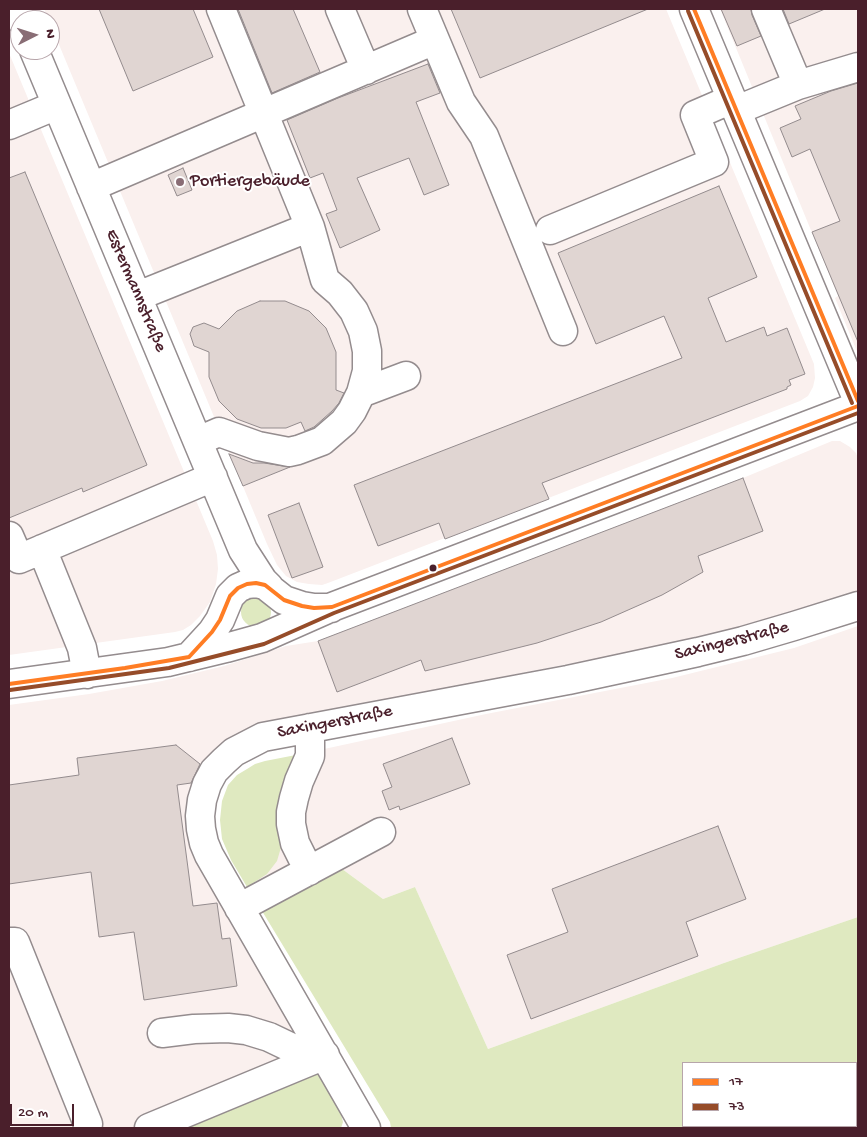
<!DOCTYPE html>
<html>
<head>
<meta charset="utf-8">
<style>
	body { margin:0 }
	#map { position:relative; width:867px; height:1137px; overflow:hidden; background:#fff; font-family:"Gochi Hand",sans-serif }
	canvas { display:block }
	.frame { position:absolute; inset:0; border:10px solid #4a1f2b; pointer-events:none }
	.legend { position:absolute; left:682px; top:1062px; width:175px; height:65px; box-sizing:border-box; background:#fff; border:1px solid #b7a5aa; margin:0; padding:6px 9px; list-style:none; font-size:15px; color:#4a1f2b }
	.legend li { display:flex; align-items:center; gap:10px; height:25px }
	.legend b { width:25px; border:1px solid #b7a5aa }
	.north { position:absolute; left:10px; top:10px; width:50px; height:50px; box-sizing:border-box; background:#fff; border:1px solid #b7a5aa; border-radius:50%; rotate:85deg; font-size:14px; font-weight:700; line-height:20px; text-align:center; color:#4a1f2b }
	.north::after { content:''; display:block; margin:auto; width:18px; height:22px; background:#896d75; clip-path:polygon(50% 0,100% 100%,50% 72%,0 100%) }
	.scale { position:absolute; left:10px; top:1104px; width:64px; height:22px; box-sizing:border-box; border:2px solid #4a1f2b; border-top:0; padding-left:6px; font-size:15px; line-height:18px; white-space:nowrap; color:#4a1f2b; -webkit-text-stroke:4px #fff; paint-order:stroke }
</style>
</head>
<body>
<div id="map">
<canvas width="867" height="1137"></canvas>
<div class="frame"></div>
<ul class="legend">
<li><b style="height:6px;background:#ff7d24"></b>17</li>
<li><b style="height:6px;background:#964c29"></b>73</li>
</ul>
<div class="north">N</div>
<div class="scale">20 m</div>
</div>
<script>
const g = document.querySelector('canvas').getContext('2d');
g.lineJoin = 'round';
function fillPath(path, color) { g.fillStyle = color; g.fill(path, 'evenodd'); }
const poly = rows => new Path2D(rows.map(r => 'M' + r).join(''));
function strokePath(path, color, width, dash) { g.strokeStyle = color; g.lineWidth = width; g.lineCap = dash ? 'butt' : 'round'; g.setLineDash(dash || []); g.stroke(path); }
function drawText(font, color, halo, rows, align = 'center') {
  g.font = font + ' "Gochi Hand",sans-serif'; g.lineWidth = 4; g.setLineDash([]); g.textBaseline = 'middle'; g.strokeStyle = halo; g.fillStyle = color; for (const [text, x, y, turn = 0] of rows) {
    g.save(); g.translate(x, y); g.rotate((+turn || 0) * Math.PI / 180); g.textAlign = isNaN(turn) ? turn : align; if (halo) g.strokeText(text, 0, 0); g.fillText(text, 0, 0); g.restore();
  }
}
const built = poly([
	[44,9,666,9,814,364,815,378,813,387,808,396,800,401,328,583,322,585,309,584,297,582,286,576,277,565,267,544,50,23,50,20,49,20],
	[720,9,858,9,858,354,835,298,838,296],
	[9,53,213,541,217,555,218,569,216,584,210,602,200,616,191,625,183,630,175,632,9,655],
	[832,441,840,441,850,447,856,453,858,459,858,591,767,620,723,632,625,653,311,714,189,800,317,1068,172,1128,9,1128,9,705,89,694,162,681,224,666,286,646,318,641,743,478],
	[858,626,858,917,724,963,488,1049,415,887,383,899,338,866,262,911,247,887,257,881,301,754,486,714,672,678,794,648]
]);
const green = poly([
	'241 612a15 15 0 1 1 30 0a15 15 0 1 1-30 0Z',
	[301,754,282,844,277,861,267,874,247,887,231,860,222,839,220,820,222,801,228,785,237,775,247,769,255,764,265,761],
	[338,866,383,899,415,887,488,1049,724,963,858,917,858,1128,391,1128,390,1122,262,911],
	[683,1063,856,1063,856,1126,683,1126],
	[317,1068,340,1110,343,1122,341,1128,174,1128]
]);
const building = poly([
	[99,9,193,9,213,57,133,91,99,9],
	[238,9,293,9,320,72,272,93,238,9],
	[451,9,648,9,480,78,451,9],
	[721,9,751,9,752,15,761,36,737,46,721,9],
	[783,9,825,9,789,24,783,9],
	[428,64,440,93,416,102,449,185,424,195,409,158,357,178,380,230,340,248,326,214,337,210,323,173,310,178,287,120,338,98,428,64],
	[858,83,858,342,812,232,840,221,810,149,792,157,780,128,801,119,795,106,831,91,858,83],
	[183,168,192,190,177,196,168,175,183,168],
	[25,172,147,465,83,492,82,488,9,518,9,178,25,172],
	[719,186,757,277,708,298,726,342,764,327,767,336,787,328,805,374,789,380,791,385,787,387,787,389,542,483,549,499,445,539,439,523,378,546,354,485,682,358,664,316,596,344,558,253,719,186],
	[260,301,285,301,309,311,326,328,336,352,336,390,344,393,339,403,332,411,314,427,305,431,301,422,286,428,261,428,237,419,219,401,209,377,209,352,194,346,190,334,193,327,204,323,219,329,237,311,260,301],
	[229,454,253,463,264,463,290,467,243,486,229,454],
	[743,478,763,531,698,556,703,572,662,595,601,622,537,643,425,671,421,660,337,692,318,641,743,478],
	[299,503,323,567,292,578,268,515,299,503],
	[452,738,470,784,400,810,399,806,389,810,382,791,392,787,383,764,452,738],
	[176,745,200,764,191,783,177,785,193,906,217,903,222,939,230,938,237,986,144,1000,134,932,99,937,91,872,9,884,9,785,79,775,77,758,176,745],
	[718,826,746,899,686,922,698,956,531,1019,507,955,568,932,552,889,718,826]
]);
const minor = poly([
	[16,9,21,20],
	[340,9,366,70],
	[422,9,461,102,484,136,563,331],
	[694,9,858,401],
	[34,50,243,550,263,581,269,587],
	[798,85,858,67],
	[737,110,798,85,766,9],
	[9,125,57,105],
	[91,187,435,40],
	[550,230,714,162,695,115,732,99],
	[138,296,310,227],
	[361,393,406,376],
	[198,441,219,432,258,446,289,452,298,450,322,441,344,422,352,411,361,393,367,371,367,351,363,331,354,311,340,293,325,280,310,227,221,9],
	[9,536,19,559,213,477],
	[42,549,82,648,87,674],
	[189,657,212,632,220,620,230,596,238,588,247,584,256,583,265,585,284,600,302,606,314,608,331,608],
	[9,684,168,662,226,648,262,638,332,607,858,406],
	[309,871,295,843,291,824,291,812,294,798,299,781,310,756,310,728],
	[239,908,381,832],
	[9,942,15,942,88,1124],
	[162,1033,194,1029,228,1028,246,1030,269,1037,315,1059],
	[149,1128,325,1055],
	[366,1128,209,855,204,843,201,829,200,816,202,800,207,784,214,771,224,761,234,752,263,737,568,680,698,652,743,641,794,626,858,606],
	[850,1128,853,1126]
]);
const bus1 = poly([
	[694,9,858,401],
	[9,684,125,668,189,657,212,632,220,620,230,596,238,588,247,584,256,583,265,585,284,600,302,606,314,608,332,607,858,406]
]);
const bus2 = poly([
	[688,11,852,403],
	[10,690,169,668,264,644,334,613,858,413]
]);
const markers = [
	[180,182,5,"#896d75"],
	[433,568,4.5,"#4a1f2b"]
];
const poiNames = [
	["Portiergebäude",190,182]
];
const streetNames = [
	["Estermannstraße",135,291,67],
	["Saxingerstraße",732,642,-14],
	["Saxingerstraße",335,723,-11]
];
fillPath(built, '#faf0ee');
fillPath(green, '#dfe9c0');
fillPath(building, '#e0d5d2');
strokePath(building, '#948c8e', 1);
strokePath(minor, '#948c8e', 31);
strokePath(minor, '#fff', 28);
strokePath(bus1, '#ff7d24', 4);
strokePath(bus2, '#964c29', 4);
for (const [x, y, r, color] of markers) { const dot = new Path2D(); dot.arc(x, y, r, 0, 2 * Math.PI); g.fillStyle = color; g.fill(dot); strokePath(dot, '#fff', 2); }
drawText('18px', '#4a1f2b', '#fff', poiNames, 'left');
drawText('18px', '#4a1f2b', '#fff', streetNames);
</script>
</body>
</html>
